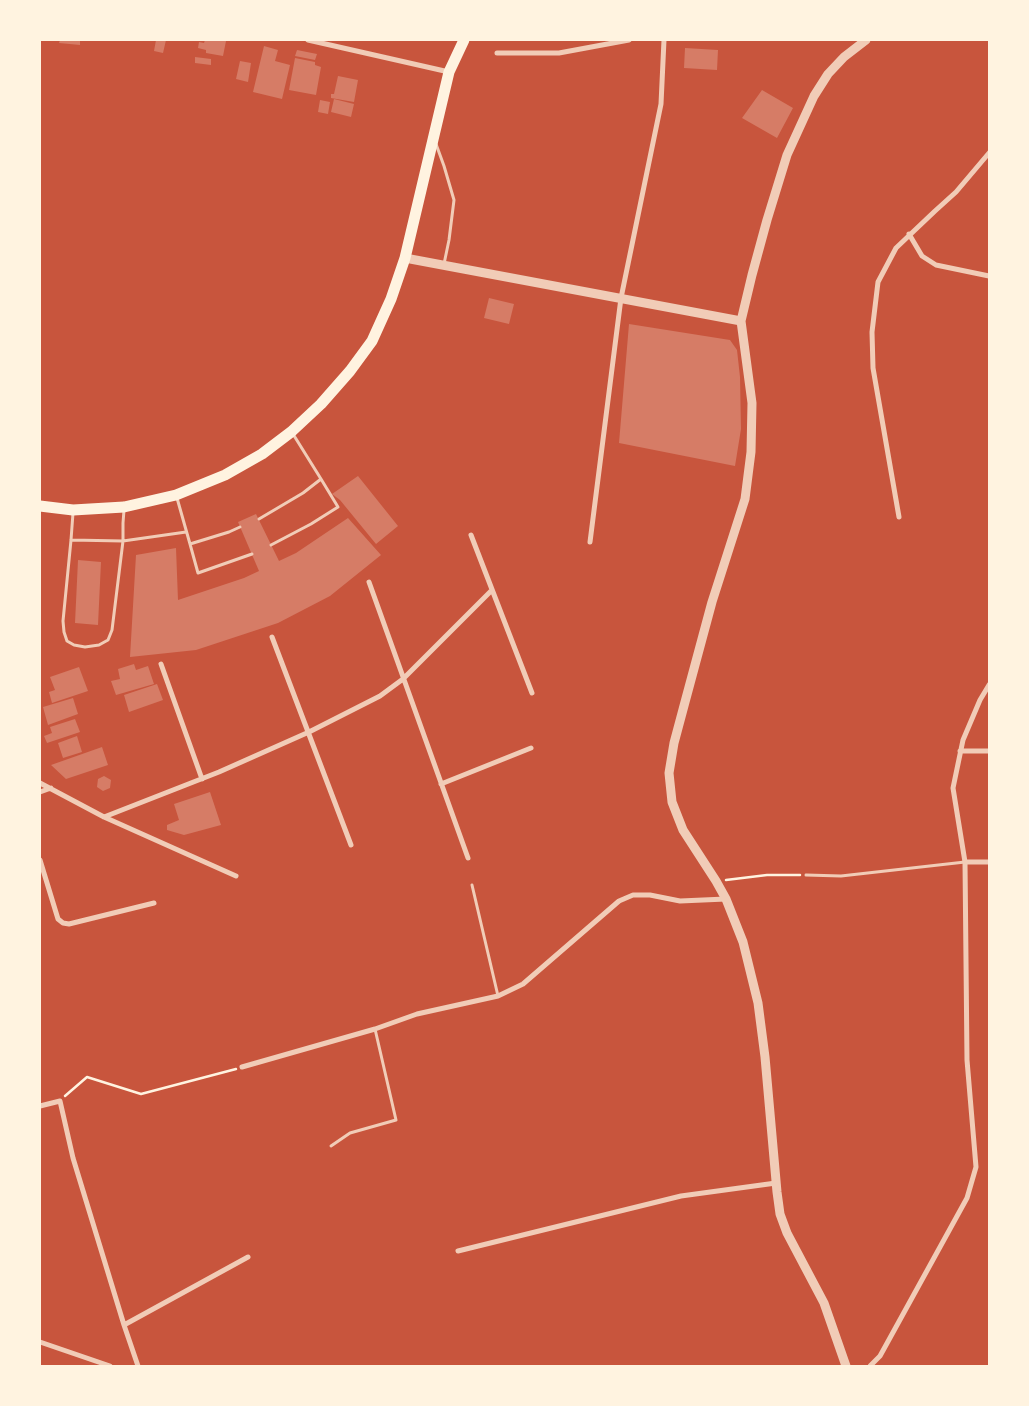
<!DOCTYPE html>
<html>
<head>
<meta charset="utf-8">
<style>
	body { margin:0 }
	#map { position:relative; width:1029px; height:1406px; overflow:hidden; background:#c8553d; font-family:Literata,serif }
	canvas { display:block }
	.frame { position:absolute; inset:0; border:41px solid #fff3e0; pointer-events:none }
</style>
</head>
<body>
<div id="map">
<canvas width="1029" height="1406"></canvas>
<div class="frame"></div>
</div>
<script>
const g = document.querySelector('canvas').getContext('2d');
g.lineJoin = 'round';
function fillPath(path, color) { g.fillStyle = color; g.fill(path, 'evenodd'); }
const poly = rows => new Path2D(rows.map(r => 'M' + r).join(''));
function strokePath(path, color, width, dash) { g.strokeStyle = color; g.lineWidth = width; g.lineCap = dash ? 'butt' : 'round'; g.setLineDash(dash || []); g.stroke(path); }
const building = poly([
	[60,40,80,40,80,45,59,43],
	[156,40,166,40,163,53,154,51],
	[205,40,226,41,223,56,206,53,206,50,198,48,199,42,204,43],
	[264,46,278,50,275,61,290,65,282,99,253,92],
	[685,48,718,50,717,70,684,68],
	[297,50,317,54,315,60,295,56],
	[195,57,211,59,211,65,195,63],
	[295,58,315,62,315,65,321,67,316,95,289,90],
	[240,61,251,63,248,82,236,79],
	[338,76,358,80,354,102,331,98,331,94,334,94],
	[762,90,793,108,777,138,742,118],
	[334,99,354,104,351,117,331,112],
	[320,100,330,102,328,114,318,112],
	[489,298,514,304,509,324,484,318],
	[629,324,730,340,737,350,740,377,741,429,735,466,619,443],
	[358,476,398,526,376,544,340,500,332,494],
	[256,514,279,561,296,553,348,518,381,555,330,596,278,623,196,650,130,657,136,555,176,548,178,600,244,578,259,571,238,522],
	[78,560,101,562,98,625,75,623],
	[134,664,136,670,148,666,154,684,116,695,111,681,120,679,118,669],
	[79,667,88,691,52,703,49,692,55,690,50,677],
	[157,684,163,700,129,712,124,695],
	[73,698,78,714,48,725,43,707],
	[75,719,80,732,47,743,44,736,52,733,50,727],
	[77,736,82,752,63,758,58,743],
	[102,747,108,765,66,779,51,765],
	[104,776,111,780,110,788,103,791,97,787,98,779],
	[210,792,221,825,184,835,167,830,167,825,179,820,174,804]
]);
const path = poly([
	[726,880,767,875,800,875],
	[65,1096,87,1077,141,1094,236,1069]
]);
const service = poly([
	[436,144,444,166,454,200,449,240,444,264],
	[177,498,190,544,229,532,240,527],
	[73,513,71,540,63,621,64,632,67,641,74,645,85,647,99,645,108,640,112,630,123,541,123,523,124,510],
	[259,519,303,493,321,479,293,434],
	[71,540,123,541,186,532],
	[190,544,198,573,252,554],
	[271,545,311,524,338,507,321,479],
	[806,875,841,876,965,862],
	[472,885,498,996],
	[331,1146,350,1133,396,1120,375,1029]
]);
const minor = poly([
	[308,40,449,72],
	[497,53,559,53,629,40],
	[909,234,922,256,936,265,989,276],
	[899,517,873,368,872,332,878,282,896,248,935,211,956,192,989,153],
	[471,535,532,693],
	[590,542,621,298,661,104,664,40],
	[369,582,468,858],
	[272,637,351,845],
	[161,664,202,779],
	[960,751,989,751],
	[40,783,104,817,236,876],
	[441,784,531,748],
	[40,792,51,788],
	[104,817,219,772,309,732,380,696,403,679,492,590],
	[40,860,58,919,63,923,69,924,154,903],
	[965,862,989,862],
	[242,1067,375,1029,417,1014,498,996,523,984,619,901,633,895,650,895,680,901,726,899],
	[40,1106,60,1101,73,1158,124,1325,138,1366],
	[458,1251,681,1196,776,1183],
	[124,1325,248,1257],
	[40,1342,110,1366],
	[870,1366,880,1356,967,1198,976,1167,967,1060,965,862,953,788,963,740,980,700,989,685]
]);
const tertiary = poly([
	[405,258,741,321],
	[846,1366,824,1303,787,1233,780,1214,777,1192,765,1057,758,1003,743,942,726,899,716,881,683,830,672,802,669,773,674,743,685,702,712,602,745,499,751,452,752,403,741,321,752,275,767,220,787,155,814,96,828,74,844,57,866,40]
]);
const trunk = poly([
	[40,506,73,510,124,507,176,495,225,475,262,454,291,432,321,404,350,371,372,341,391,299,405,258,449,72,464,40]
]);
fillPath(building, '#d67c66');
strokePath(path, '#fff3e0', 2.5);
strokePath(service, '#f1ccb7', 3);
strokePath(minor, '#f1ccb7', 5);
strokePath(tertiary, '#f1ccb7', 9);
strokePath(trunk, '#fff3e0', 11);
</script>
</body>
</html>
